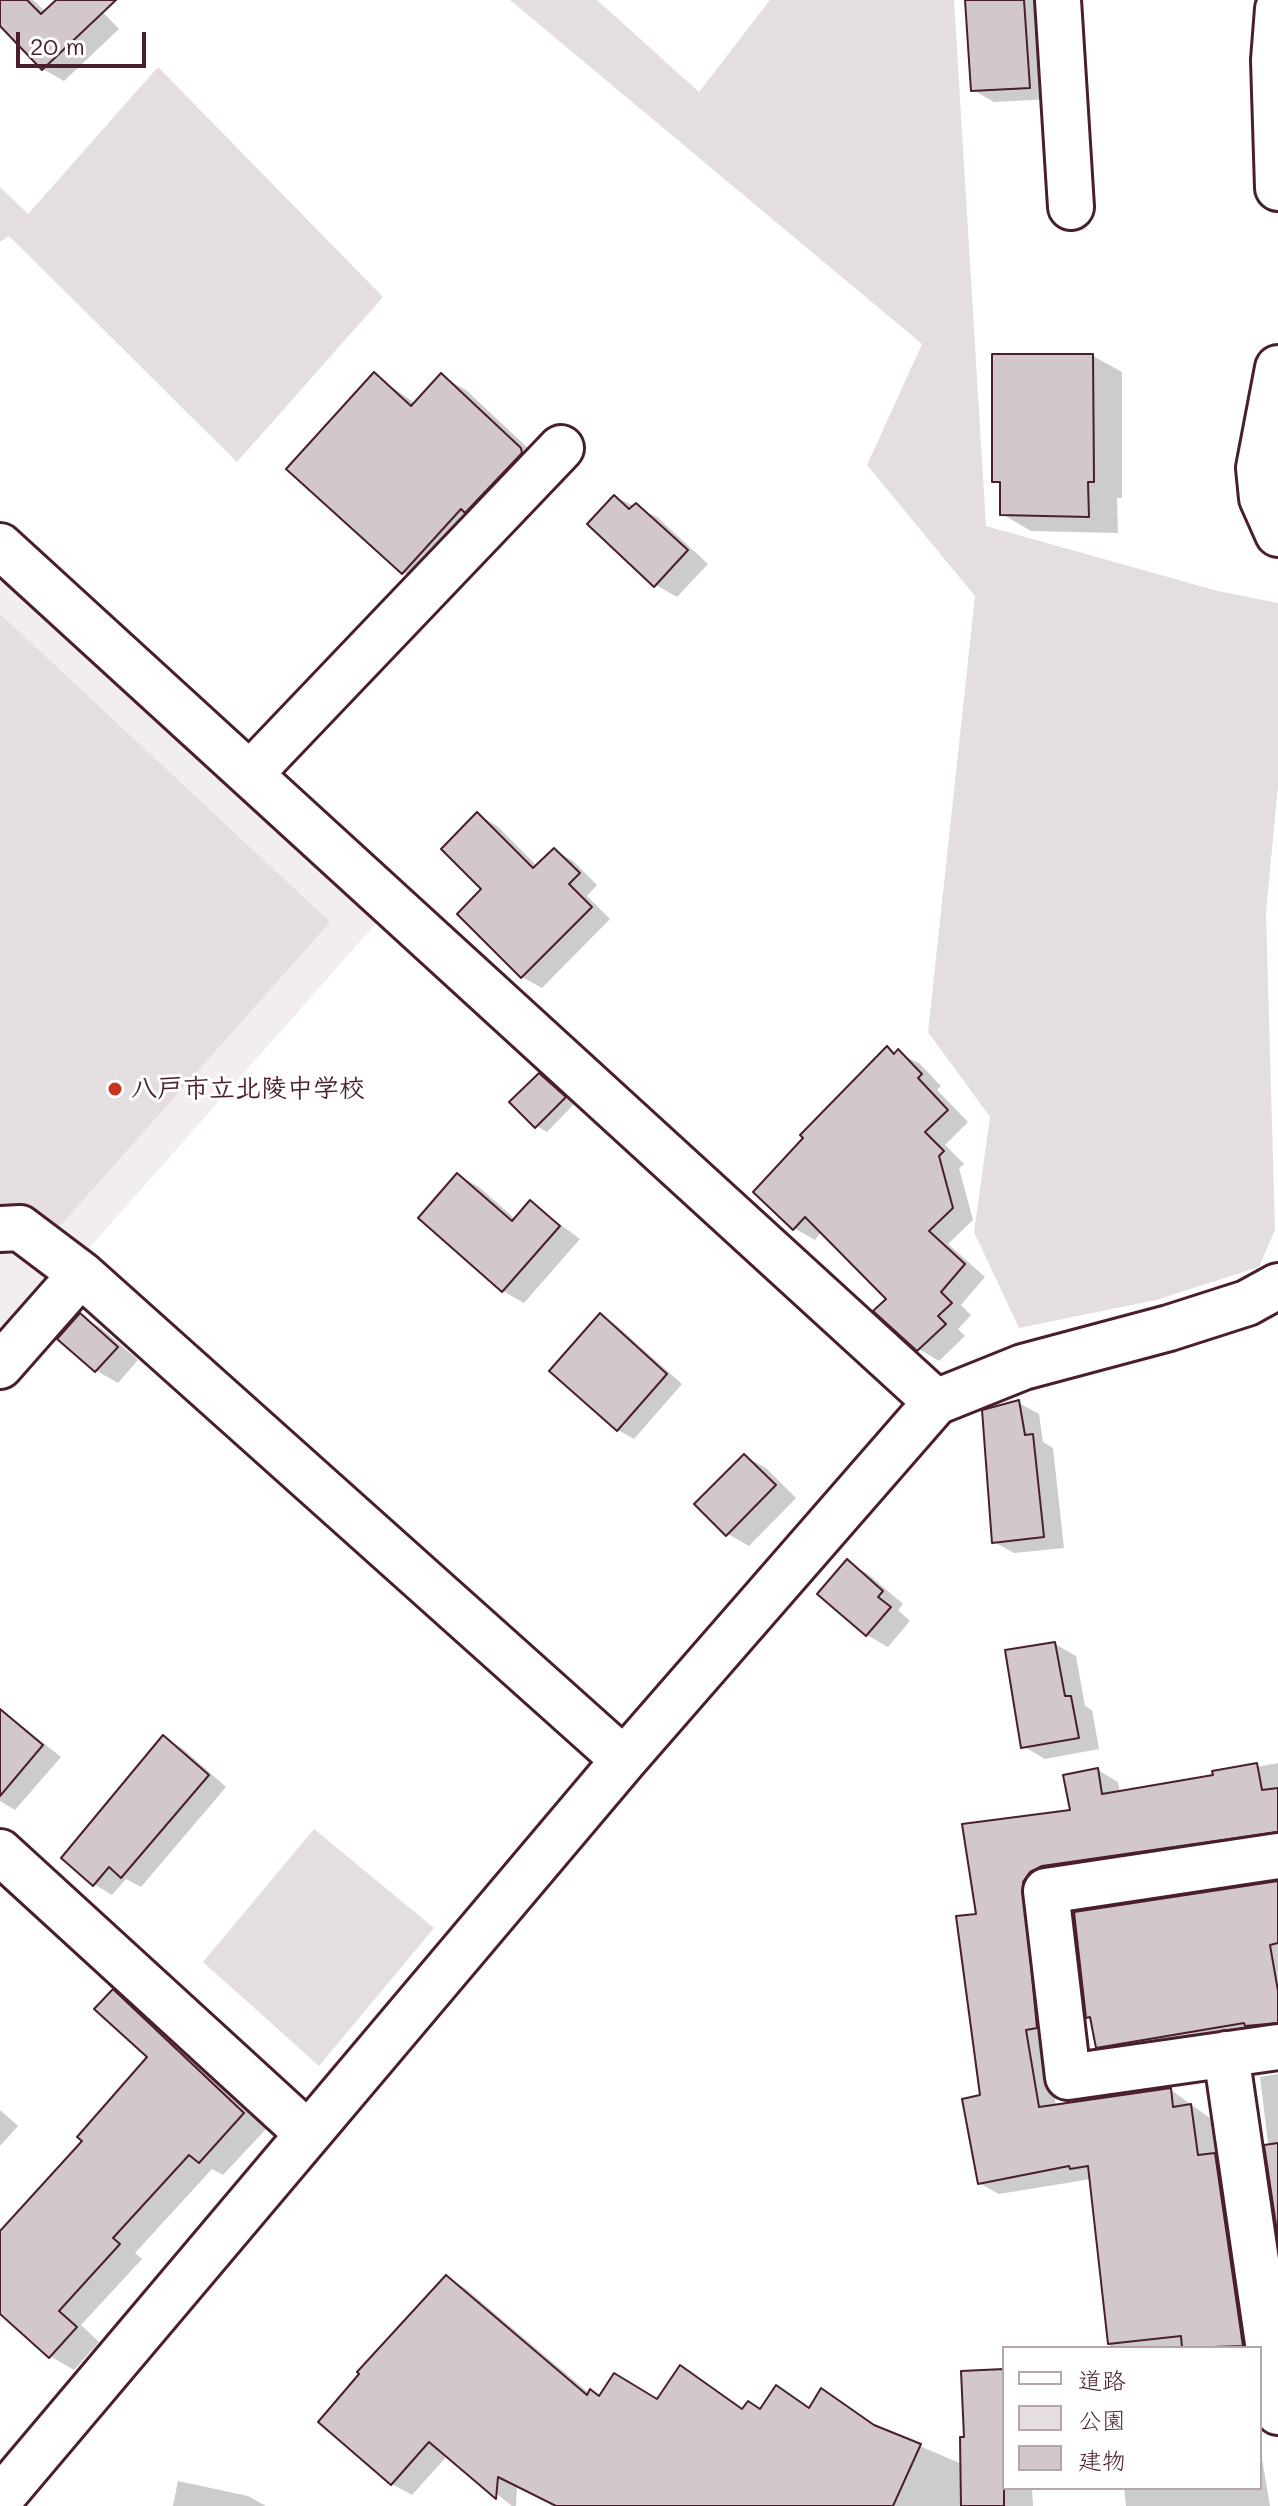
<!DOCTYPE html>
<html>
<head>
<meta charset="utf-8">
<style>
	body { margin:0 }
	#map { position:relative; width:1278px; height:2506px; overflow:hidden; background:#fff; font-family:Mali,"Klee One",sans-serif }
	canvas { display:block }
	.legend { position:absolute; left:1002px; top:2346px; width:260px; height:144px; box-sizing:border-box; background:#fff; border:2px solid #b7a5aa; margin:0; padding:10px 14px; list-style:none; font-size:24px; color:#4a1f2b }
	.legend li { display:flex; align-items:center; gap:16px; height:40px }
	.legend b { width:40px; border:2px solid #b7a5aa }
	.scale { position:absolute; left:16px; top:32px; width:130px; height:36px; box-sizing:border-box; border:4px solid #4a1f2b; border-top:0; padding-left:10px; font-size:24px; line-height:28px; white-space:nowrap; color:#4a1f2b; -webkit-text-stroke:6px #fff; paint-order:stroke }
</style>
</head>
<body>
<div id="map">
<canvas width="1278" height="2506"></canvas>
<ul class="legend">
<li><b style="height:10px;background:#fff"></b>道路</li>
<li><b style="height:22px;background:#e5dee0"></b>公園</li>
<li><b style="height:22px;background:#d2c7cb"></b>建物</li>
</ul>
<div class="scale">20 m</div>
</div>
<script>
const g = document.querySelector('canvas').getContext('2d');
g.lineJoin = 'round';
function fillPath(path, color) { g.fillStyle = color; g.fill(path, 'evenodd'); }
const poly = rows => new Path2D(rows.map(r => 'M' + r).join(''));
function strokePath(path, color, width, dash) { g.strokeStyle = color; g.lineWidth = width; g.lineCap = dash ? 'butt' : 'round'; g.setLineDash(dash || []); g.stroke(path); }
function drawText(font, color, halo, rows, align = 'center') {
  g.font = font + ' Mali,"Klee One",sans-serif'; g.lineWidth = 6; g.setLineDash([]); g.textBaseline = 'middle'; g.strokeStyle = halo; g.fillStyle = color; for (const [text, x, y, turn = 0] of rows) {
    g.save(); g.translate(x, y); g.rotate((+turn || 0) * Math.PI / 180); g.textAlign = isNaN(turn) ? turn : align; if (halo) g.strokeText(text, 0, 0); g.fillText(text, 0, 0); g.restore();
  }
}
const built = poly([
	[0,571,379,920,0,1349]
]);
const green = poly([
	[510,0,597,0,699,92,770,0,954,0,986,526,1218,591,1278,603,1278,786,1266,912,1275,1230,1259,1267,1156,1300,1019,1328,974,1232,990,1117,928,1032,975,596,867,465,922,344],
	[158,67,383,297,237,462,9,236,0,242,0,187,28,214],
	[0,614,330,922,58,1228,39,1214,0,1208],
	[314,1829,434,1928,319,2066,203,1962]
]);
const shadow = poly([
	[0,0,33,0,46,12,59,0,91,0,119,29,64,81,43,69,0,26],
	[967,0,1044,0,1051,99,994,102,973,90],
	[1093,356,1122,372,1122,498,1117,498,1118,533,1031,531,1002,514,1002,485,994,481],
	[375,375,416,404,441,376,466,390,545,464,428,587,403,572],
	[615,497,657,517,708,564,677,597,656,585],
	[478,815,497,826,538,867,554,850,573,861,597,885,587,896,610,919,542,988,522,977,484,889],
	[887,1049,919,1063,941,1086,937,1090,968,1122,945,1145,964,1164,959,1168,973,1220,948,1244,985,1277,961,1305,971,1315,958,1329,965,1336,939,1361,919,1349,889,1299,822,1231,815,1240,794,1228],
	[539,1075,574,1104,547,1132,537,1126],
	[458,1175,479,1187,516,1220,531,1203,580,1239,524,1303,503,1291,421,1218],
	[600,1315,616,1325,682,1384,634,1439,618,1430],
	[80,1316,101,1328,138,1360,118,1383,97,1371,60,1339],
	[1019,1403,1039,1414,1043,1442,1053,1448,1064,1548,1014,1553,994,1542],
	[744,1456,766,1468,796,1498,749,1546,728,1534],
	[847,1562,868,1574,903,1604,898,1610,910,1621,888,1647,867,1635],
	[1055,1644,1076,1656,1085,1706,1092,1710,1099,1749,1045,1759,1023,1746],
	[0,1708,61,1757,15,1810,0,1801],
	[164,1738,182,1748,226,1787,141,1887,126,1879,112,1895,94,1884],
	[1278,1763,1278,1844,1063,1877,1045,2041,1056,2106,1171,2090,1210,2118,1216,2155,1235,2166,1250,2348,1110,2348,1091,2179,999,2194,979,2183,982,2097,978,1915,1072,1811,1098,1770,1118,1782,1120,1793],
	[1278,1882,1278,2037,1119,2059,1097,2047,1093,2019,1088,2017],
	[113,1992,137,2005,267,2128,223,2175,212,2169,135,2253,142,2259,81,2325,99,2342,74,2370,50,2356,0,2312,0,2234,85,2141,150,2057],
	[1278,2074,1278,2226,1260,2077],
	[0,2110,18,2126,0,2146],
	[446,2277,466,2289,590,2394,601,2398,658,2402,681,2368,744,2410,761,2411,796,2399,810,2409,822,2391,882,2430,962,2464,967,2439,1004,2369,1004,2488,1032,2488,1033,2506,557,2506,517,2486,516,2506,512,2506,448,2455,412,2495,392,2484],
	[1260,2447,1270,2506,1126,2506,1124,2488,1260,2488],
	[178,2481,248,2496,266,2506,173,2506]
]);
const building = poly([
	[0,0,27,0,41,14,56,0,116,0,42,70,0,26,0,0],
	[965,0,1024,0,1030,88,971,91,965,0],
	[992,354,1093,354,1094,482,1088,482,1089,517,1000,515,1000,482,992,482,992,354],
	[374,372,411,406,441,373,521,448,522,453,465,513,461,509,402,574,286,469,374,372],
	[614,495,629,509,636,503,688,550,654,587,587,524,614,495],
	[477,812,533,868,554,848,580,873,569,884,592,907,521,978,457,914,481,889,441,849,477,812],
	[887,1046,894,1054,898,1049,922,1074,918,1078,948,1110,925,1132,944,1151,939,1156,953,1208,929,1231,965,1264,941,1292,952,1303,938,1316,946,1324,917,1351,873,1311,886,1299,805,1217,793,1230,753,1192,803,1138,800,1135,887,1046],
	[539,1073,566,1097,535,1128,509,1102,539,1073],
	[457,1173,512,1221,530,1200,560,1226,502,1292,418,1218,457,1173],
	[80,1313,118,1347,95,1372,57,1339,80,1313],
	[600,1313,667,1374,617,1431,549,1371,600,1313],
	[1019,1400,1025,1435,1033,1434,1044,1537,992,1543,982,1410,1019,1400],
	[744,1454,776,1485,726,1536,694,1504,744,1454],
	[847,1559,883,1591,878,1597,891,1607,866,1636,817,1594,847,1559],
	[1055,1642,1065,1696,1071,1696,1079,1738,1021,1748,1005,1650,1055,1642],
	[0,1709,43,1745,0,1796,0,1709],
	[163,1735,209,1775,121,1878,109,1867,93,1886,61,1858,163,1735],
	[1257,1763,1262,1790,1278,1788,1278,1832,1042,1866,1030,1872,1023,1882,1037,2028,1026,2030,1039,2107,1171,2088,1173,2107,1191,2104,1198,2155,1215,2153,1243,2346,1182,2348,1181,2336,1108,2344,1088,2166,1070,2169,1069,2166,978,2184,962,2099,980,2095,956,1916,976,1914,962,1824,1070,1810,1063,1775,1098,1768,1102,1794,1213,1775,1212,1771,1257,1763],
	[1278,1881,1278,1943,1270,1945,1278,1991,1278,2023,1245,2026,1244,2023,1096,2048,1090,2017,1086,2018,1074,1912,1278,1881],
	[113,1989,244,2113,199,2163,189,2155,113,2238,120,2244,59,2311,77,2327,49,2358,0,2314,0,2231,82,2141,77,2137,147,2057,94,2009,113,1989],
	[1278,2143,1278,2238,1264,2145,1278,2143],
	[446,2275,587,2395,590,2389,599,2396,614,2373,657,2399,680,2365,742,2409,748,2401,760,2409,776,2385,809,2408,821,2388,874,2425,921,2444,893,2506,556,2506,498,2477,496,2499,429,2442,391,2485,318,2422,359,2374,357,2372,446,2275],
	[1004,2369,1004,2506,961,2506,960,2437,964,2437,961,2371,1004,2369]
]);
const minor = poly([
	[1058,0,1071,207],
	[1278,9,1274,60,1278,188],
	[1278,368,1259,468,1262,498,1278,534],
	[0,546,936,1402],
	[250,774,561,448],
	[0,1229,20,1228,81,1274],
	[0,1366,81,1274,624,1760],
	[0,1852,307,2133],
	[1278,1856,1046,1891,1068,2077,1278,2047],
	[1226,2054,1278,2412],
	[0,2499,624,1760,936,1402,1023,1367,1169,1328,1247,1303,1278,1286]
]);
const markers = [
	[115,1089,8,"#c8321e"]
];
const poiNames = [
	["八戸市立北陵中学校",131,1089]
];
fillPath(built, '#f2eeef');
fillPath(green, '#e5dee0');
fillPath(shadow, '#0003');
fillPath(building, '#d2c7cb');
strokePath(building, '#4a1f2b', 2);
strokePath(minor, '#4a1f2b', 50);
strokePath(minor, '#fff', 44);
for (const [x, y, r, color] of markers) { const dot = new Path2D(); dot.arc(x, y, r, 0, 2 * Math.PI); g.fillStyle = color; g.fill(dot); strokePath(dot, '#fff', 3); }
drawText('bold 26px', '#4a1f2b', '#fff', poiNames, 'left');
</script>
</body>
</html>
